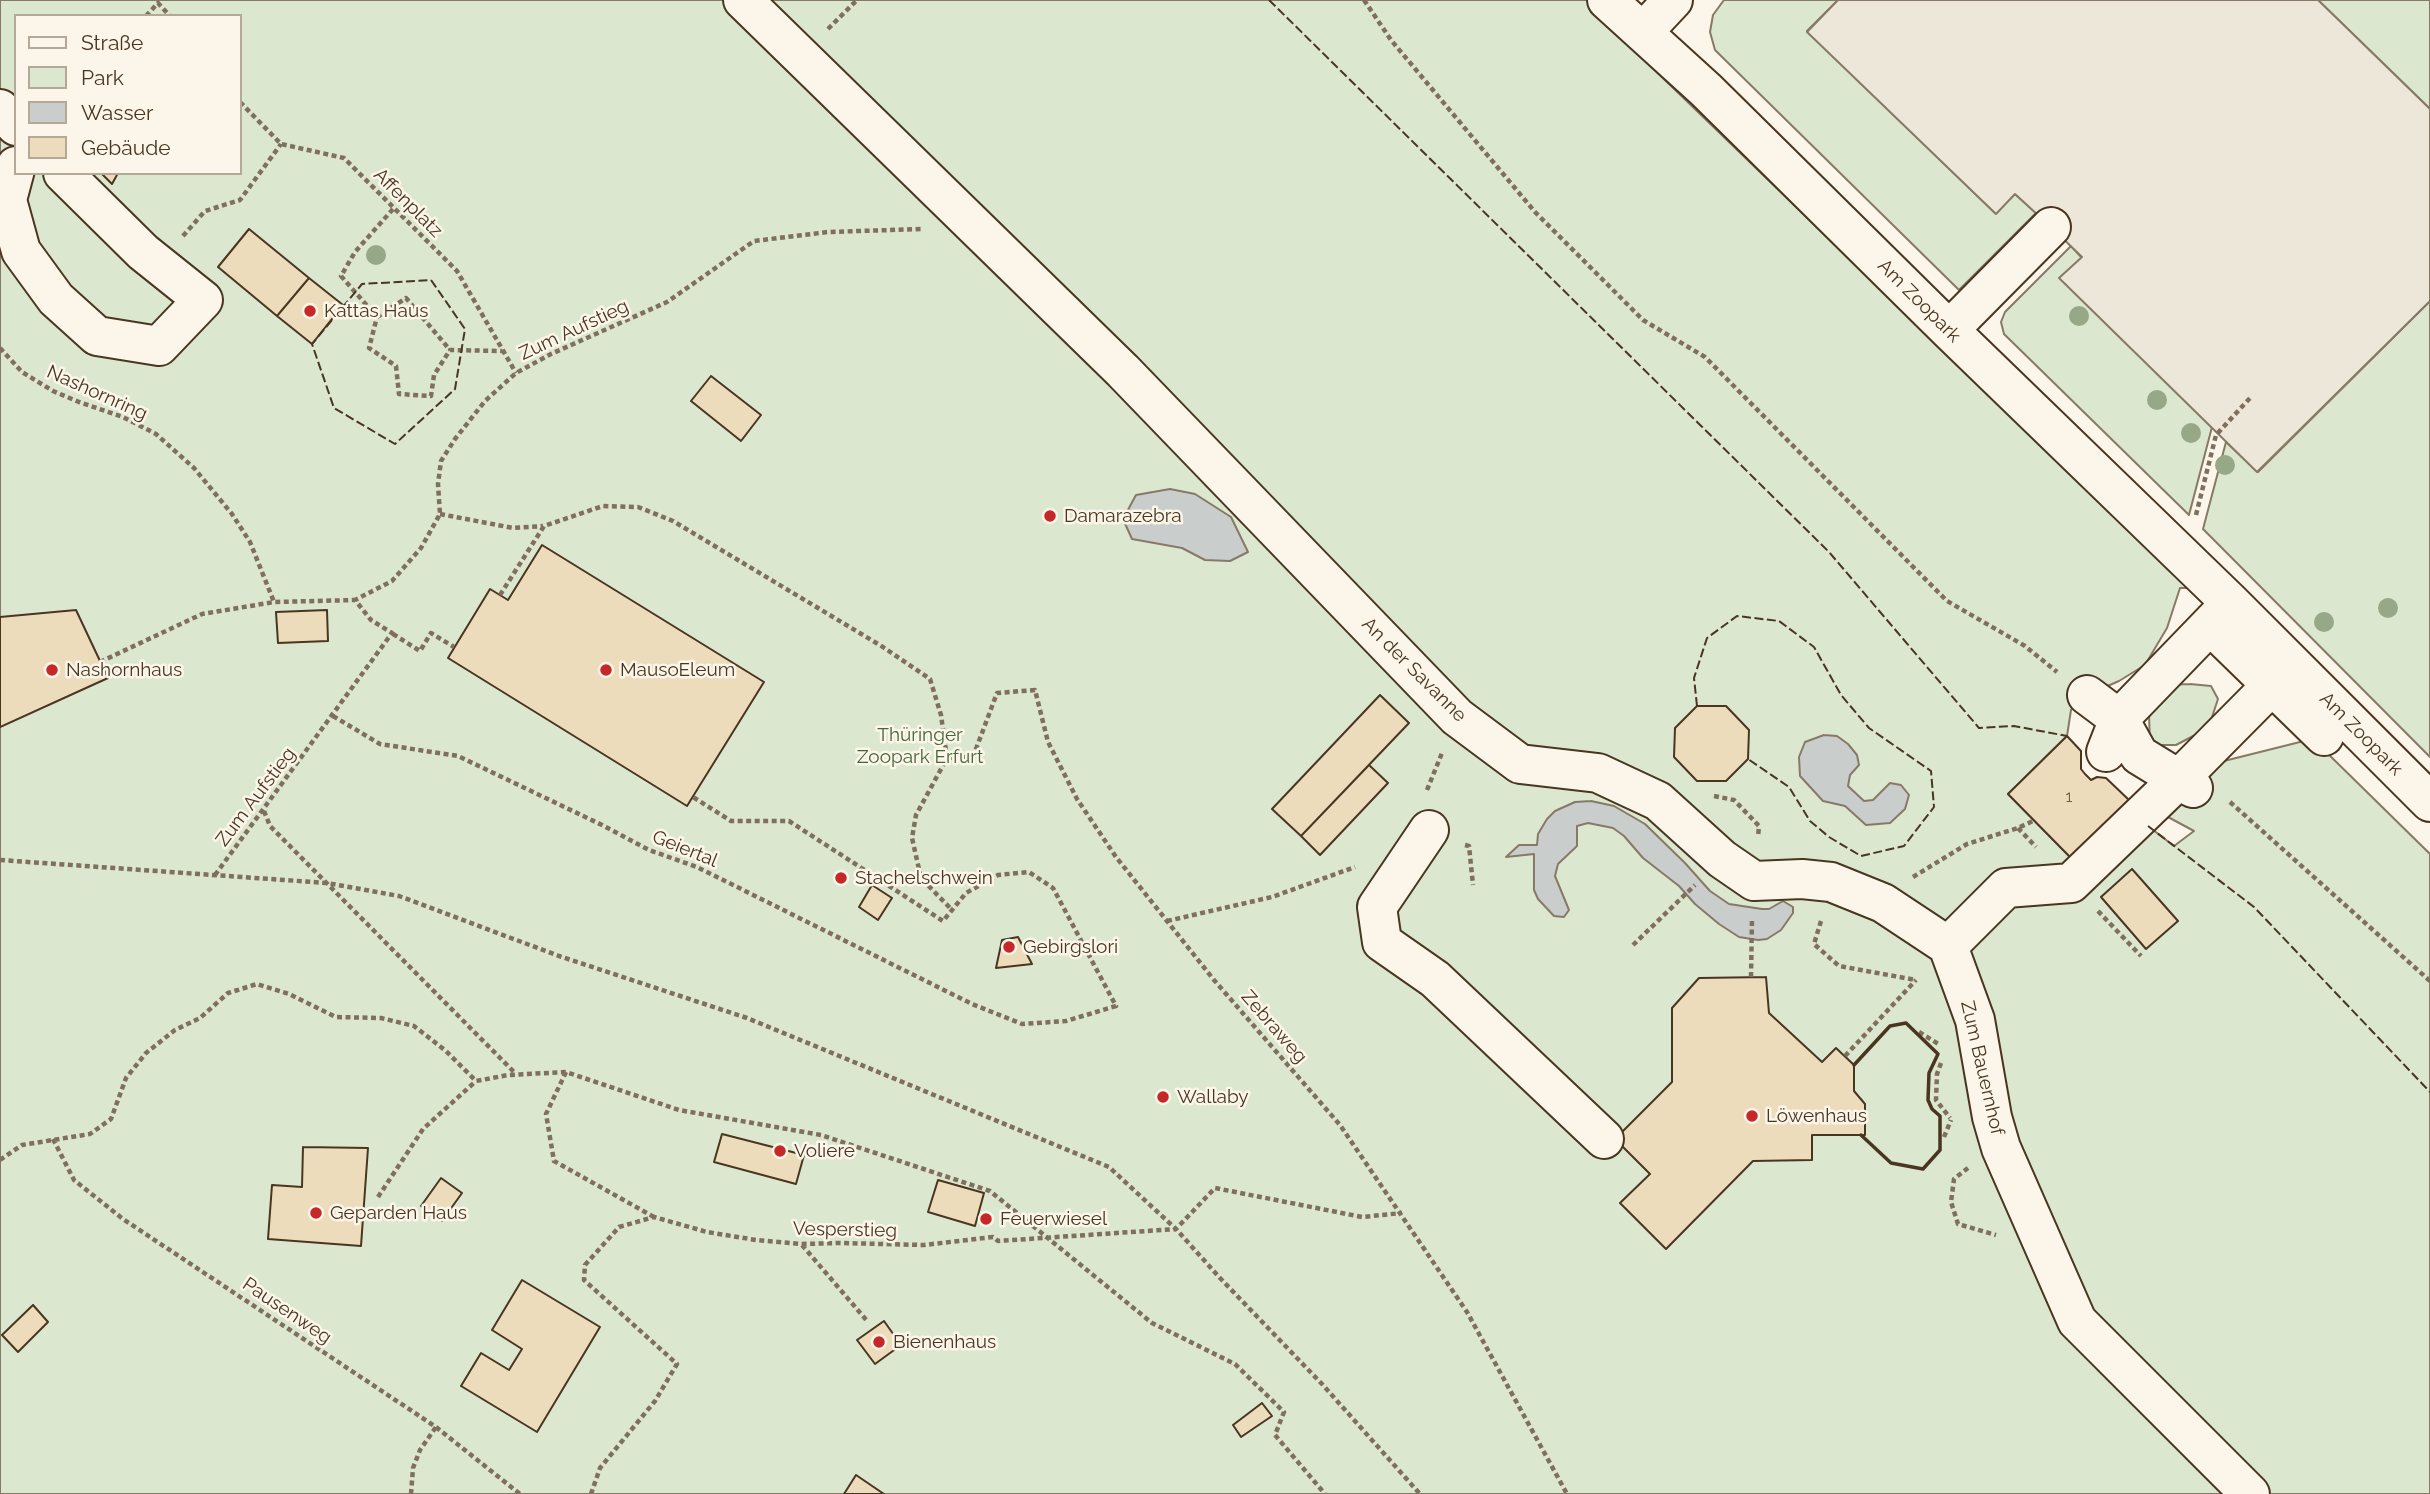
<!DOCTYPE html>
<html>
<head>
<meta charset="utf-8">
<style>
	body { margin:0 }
	#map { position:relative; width:2430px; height:1494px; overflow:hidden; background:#fbf6e9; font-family:Raleway,sans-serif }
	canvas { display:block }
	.legend { position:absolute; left:14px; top:14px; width:228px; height:161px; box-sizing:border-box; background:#fbf6e9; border:2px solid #b4a999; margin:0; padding:9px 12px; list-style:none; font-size:21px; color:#4a3520 }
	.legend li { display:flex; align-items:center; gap:14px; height:35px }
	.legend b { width:35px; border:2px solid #b4a999 }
</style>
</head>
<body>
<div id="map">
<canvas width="2430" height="1494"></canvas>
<ul class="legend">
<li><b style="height:9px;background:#fbf6e9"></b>Straße</li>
<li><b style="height:19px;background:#dce7d0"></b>Park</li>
<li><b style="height:19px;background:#c9cecd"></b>Wasser</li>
<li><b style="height:19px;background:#ecdcbc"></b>Gebäude</li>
</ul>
</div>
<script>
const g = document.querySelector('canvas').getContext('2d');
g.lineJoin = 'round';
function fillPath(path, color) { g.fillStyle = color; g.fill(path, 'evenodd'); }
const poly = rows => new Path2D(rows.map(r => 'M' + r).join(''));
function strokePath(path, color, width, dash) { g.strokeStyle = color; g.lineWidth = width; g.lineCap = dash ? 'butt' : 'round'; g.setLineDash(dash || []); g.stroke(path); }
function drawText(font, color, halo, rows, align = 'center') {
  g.font = font + ' Raleway,sans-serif'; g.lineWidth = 5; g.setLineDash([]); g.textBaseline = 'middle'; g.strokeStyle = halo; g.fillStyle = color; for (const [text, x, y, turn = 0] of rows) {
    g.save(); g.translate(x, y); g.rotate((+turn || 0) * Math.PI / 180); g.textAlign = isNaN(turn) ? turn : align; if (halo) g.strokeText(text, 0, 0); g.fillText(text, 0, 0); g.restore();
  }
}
const green = poly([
	[0,0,1627,0,1606,23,2190,588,2180,588,2167,628,2145,665,2119,681,2087,695,2071,710,2067,736,2008,794,2071,858,2123,807,2174,846,2194,831,2168,817,2216,763,2308,740,2320,746,2430,854,2430,1494,0,1494,0,0],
	[16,16,240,16,240,173,16,173,16,16],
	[1724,0,1838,0,1807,31,1995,213,2015,194,2036,213,1959,290,1715,50,1710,32,1713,15,1724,0],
	[2318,0,2430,0,2430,109,2318,0],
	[2071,246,2082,258,2060,278,2212,427,2189,515,2004,334,2001,322,2005,312,2071,246],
	[2430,301,2430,757,2203,529,2226,442,2258,472,2430,301],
	[2190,684,2211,686,2218,699,2211,720,2197,734,2176,745,2150,745,2149,714,2166,685,2190,684]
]);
const parking = poly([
	[1838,0,2318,0,2430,109,2430,301,2257,472,2059,278,2082,257,2051,227,2015,194,1996,214,1807,32,1838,0]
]);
const water = poly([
	[1170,489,1195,494,1231,517,1248,552,1230,561,1205,560,1182,548,1132,539,1123,519,1136,495,1170,489],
	[1824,735,1837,736,1848,744,1857,755,1859,765,1850,775,1848,786,1864,801,1873,800,1890,783,1901,785,1909,795,1905,809,1890,823,1866,825,1845,806,1823,801,1800,776,1799,757,1805,742,1824,735],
	[1591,801,1614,806,1645,824,1685,863,1710,891,1729,904,1762,909,1769,909,1783,901,1793,907,1793,913,1781,930,1767,939,1758,940,1739,937,1719,924,1695,904,1679,886,1643,858,1624,836,1613,828,1588,823,1577,826,1577,846,1558,864,1555,876,1569,910,1564,917,1554,916,1538,899,1534,890,1534,854,1506,857,1519,845,1537,845,1538,834,1547,819,1555,811,1575,802,1591,801]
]);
const building = poly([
	[101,173,118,173,112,184,101,173],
	[249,229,309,278,277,316,218,267,249,229],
	[309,278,343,305,312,344,277,316,309,278],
	[711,376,761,415,741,441,691,401,711,376],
	[542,545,764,682,687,806,448,658,490,589,508,600,542,545],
	[76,610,108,678,0,727,0,617,76,610],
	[327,610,328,641,278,643,276,612,327,610],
	[1380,695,1409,723,1301,836,1272,809,1380,695],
	[1697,706,1726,706,1749,730,1748,759,1726,781,1697,781,1674,757,1675,728,1697,706],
	[2067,736,2081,751,2081,769,2085,774,2091,780,2097,777,2106,778,2129,800,2071,858,2008,794,2067,736],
	[1369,765,1388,783,1320,855,1301,836,1369,765],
	[2132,869,2178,921,2146,949,2101,897,2132,869],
	[872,885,892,898,878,920,859,907,872,885],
	[1018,937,1032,964,996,968,1002,940,1018,937],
	[1766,977,1769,1013,1822,1062,1836,1048,1854,1065,1854,1091,1865,1104,1865,1135,1812,1135,1812,1160,1753,1161,1666,1249,1620,1203,1650,1174,1615,1139,1672,1082,1672,1008,1699,978,1766,977],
	[722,1134,804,1155,796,1184,714,1162,722,1134],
	[303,1147,368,1148,361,1246,268,1239,272,1185,302,1187,303,1147],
	[441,1178,462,1193,442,1221,421,1206,441,1178],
	[938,1180,984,1193,975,1226,928,1212,938,1180],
	[522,1280,600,1327,537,1432,461,1386,481,1353,509,1370,522,1349,492,1330,522,1280],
	[33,1305,48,1322,18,1352,2,1335,33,1305],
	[884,1321,901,1345,875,1364,857,1340,884,1321],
	[1262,1403,1272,1416,1241,1437,1233,1425,1262,1403],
	[856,1475,884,1494,844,1494,856,1475]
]);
const path = poly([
	[1364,0,1391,40,1535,212,1643,320,1705,357,1947,601,2025,646,2057,672],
	[146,16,158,3,170,16],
	[828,29,857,0],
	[240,102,281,144,344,158,457,271,516,373],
	[393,209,355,252,341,276,377,317,369,348,396,366,399,394,431,396,434,375,450,350,502,351],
	[183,236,205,211,240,200,281,144],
	[377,317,406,298,450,350],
	[0,348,22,372,53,391,79,402,123,417,156,434,194,468,232,514,250,542,274,602],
	[440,514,513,528,543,526],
	[2196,515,2216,435,2250,398],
	[500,595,544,526,603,506,638,507,673,521,883,647,930,679,941,715,947,758,916,815,912,838,921,878,952,910],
	[393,634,420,651,431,633,454,647],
	[100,662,202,614,274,602,355,600],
	[333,716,380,744,458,756,602,825,649,850,697,867,972,1004,1022,1024,1066,1021,1116,1006,1053,888,1029,872,998,875,966,893,943,921,789,821,731,821,693,797],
	[947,758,973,757,997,693,1035,690,1048,742,1077,799,1116,857,1214,980,1340,1125,1467,1312,1567,1494],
	[1427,790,1442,753],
	[1714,796,1734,800,1759,826,1758,837],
	[2230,802,2430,981],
	[264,811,270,826,516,1074],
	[2018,828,2036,847],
	[1465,845,1469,846,1473,885],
	[0,860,327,883,399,896,559,956,747,1018,1109,1167,1176,1229,1220,1278,1322,1384,1420,1494],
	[215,875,392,633,371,620,355,600,392,581,421,548,440,514,438,484,441,461,455,439,485,401,516,373,551,354,667,302,754,241,828,232,922,229],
	[1913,877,1967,844,2018,828,2035,820],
	[2098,911,2141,956],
	[1167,921,1272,897,1355,867],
	[1821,921,1814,944,1839,966,1916,980],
	[1633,945,1695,885],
	[1751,977,1752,919],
	[1919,1032,1940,1045],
	[1845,1056,1916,980],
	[1941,1063,1937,1074,1936,1100,1950,1118],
	[566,1072,546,1114,554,1161,654,1217],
	[1944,1137,1951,1120],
	[53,1139,74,1180,123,1219,436,1427,520,1494],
	[0,1160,22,1145,90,1134,111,1119,126,1078,146,1053,175,1030,200,1018,228,993,257,984,289,994,336,1017,381,1018,414,1026,446,1051,476,1081,508,1075,566,1072,679,1110,821,1135,990,1191,1152,1323,1235,1364,1284,1412,1275,1435,1325,1494],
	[1968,1168,1954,1179,1951,1202,1958,1224,1996,1235],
	[378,1197,423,1129,476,1081],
	[802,1245,868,1322],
	[411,1494,413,1468,420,1450,436,1427],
	[591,1494,600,1468,655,1401,677,1364,584,1280,585,1265,619,1227,654,1217,707,1232,756,1240,801,1244,840,1243,924,1245,993,1237,998,1241,1176,1229,1215,1188,1362,1217,1402,1213]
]);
const minor = poly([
	[743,0,1123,371,1457,717,1520,764,1598,773,1658,801,1722,859,1754,881,1802,879,1831,882,1883,903,1948,946],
	[1607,0,1706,90,1949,330,2231,603,2430,802],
	[1643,32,1673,0],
	[0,109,16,126],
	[16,166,7,200,21,251,56,299,97,336,159,346,203,300,143,252,63,173],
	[1949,330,2051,227],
	[2210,625,2324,736],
	[2087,695,2119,719,2139,755,2193,788],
	[2106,752,2119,719,2231,603],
	[1429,830,1377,907,1382,942,1435,979,1604,1139],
	[2250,1494,2077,1321,2001,1148,1992,1117,1975,1020,1948,946,2006,888,2071,883,2179,779,2292,665]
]);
const fence = poly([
	[1269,0,1829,552,1979,728,2014,726,2067,736],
	[431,280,465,329,455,389,395,444,334,408,312,344,362,284,431,280],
	[1697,706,1694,678,1707,638,1737,616,1779,621,1814,647,1841,695,1869,728,1931,771,1934,807,1904,846,1861,856,1829,837,1810,821,1789,787,1748,759],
	[2148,826,2254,907,2430,1092]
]);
const wall = poly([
	[1854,1065,1890,1026,1906,1023,1938,1054,1929,1073,1928,1100,1932,1109,1940,1116,1940,1150,1923,1169,1891,1163,1861,1135]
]);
const trees = [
	[376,255],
	[2079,316],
	[2157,400],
	[2191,433],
	[2225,465],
	[2388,608],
	[2324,622]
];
const markers = [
	[310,311,7,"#c62828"],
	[1050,516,7,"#c62828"],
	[52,670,7,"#c62828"],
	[606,670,7,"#c62828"],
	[841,878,7,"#c62828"],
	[1009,947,7,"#c62828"],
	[1163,1097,7,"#c62828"],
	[1752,1116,7,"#c62828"],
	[780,1151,7,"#c62828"],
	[316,1213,7,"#c62828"],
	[986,1219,7,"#c62828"],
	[879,1342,7,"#c62828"]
];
const numberNames = [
	["1",2069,797]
];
const streetNames = [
	["Affenplatz",408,203,45],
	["Am Zoopark",1919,301,45],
	["Zum Aufstieg",574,330,-25],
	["Nashornring",97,393,24],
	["An der Savanne",1414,670,45],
	["Am Zoopark",2361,734,45],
	["Zum Aufstieg",256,797,-53],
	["Geiertal",685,849,22],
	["Zebraweg",1274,1027,49],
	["Zum Bauernhof",1982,1068,77],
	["Vesperstieg",845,1230,1],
	["Pausenweg",287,1311,34]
];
const poiNames = [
	["Kattas Haus",324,311],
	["Damarazebra",1064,516],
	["Nashornhaus",66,670],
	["MausoEleum",620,670],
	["Stachelschwein",855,878],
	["Gebirgslori",1023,947],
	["Wallaby",1177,1097],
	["Löwenhaus",1766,1116],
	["Voliere",794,1151],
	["Geparden Haus",330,1213],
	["Feuerwiesel",1000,1219],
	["Bienenhaus",893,1342]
];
const parkNames = [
	["Thüringer",920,735],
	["Zoopark Erfurt",920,757]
];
fillPath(green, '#dce7d0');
strokePath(green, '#887966', 2);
fillPath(parking, '#ede7d9');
strokePath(parking, '#887966', 2);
fillPath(water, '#c9cecd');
strokePath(water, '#887966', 2);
fillPath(building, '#ecdcbc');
strokePath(building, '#4a3520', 2);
strokePath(minor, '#4a3520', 42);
strokePath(path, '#7f6f5c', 4.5, [5, 3.5]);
strokePath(minor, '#fbf6e9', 38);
strokePath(fence, '#4a3520', 2, [9, 3.5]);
strokePath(wall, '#4a3520', 3.5);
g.fillStyle = '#96a887';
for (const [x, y] of trees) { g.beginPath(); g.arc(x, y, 10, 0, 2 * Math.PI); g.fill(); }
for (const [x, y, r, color] of markers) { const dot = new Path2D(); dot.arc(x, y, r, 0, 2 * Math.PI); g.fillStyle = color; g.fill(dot); strokePath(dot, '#fbf6e9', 2.5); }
drawText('16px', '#725f47', null, numberNames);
drawText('19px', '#4a3520', '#fbf6e9', streetNames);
drawText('19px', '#4a3520', '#fbf6e9', poiNames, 'left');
drawText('19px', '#436837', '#fbf6e9', parkNames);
</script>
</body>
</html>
